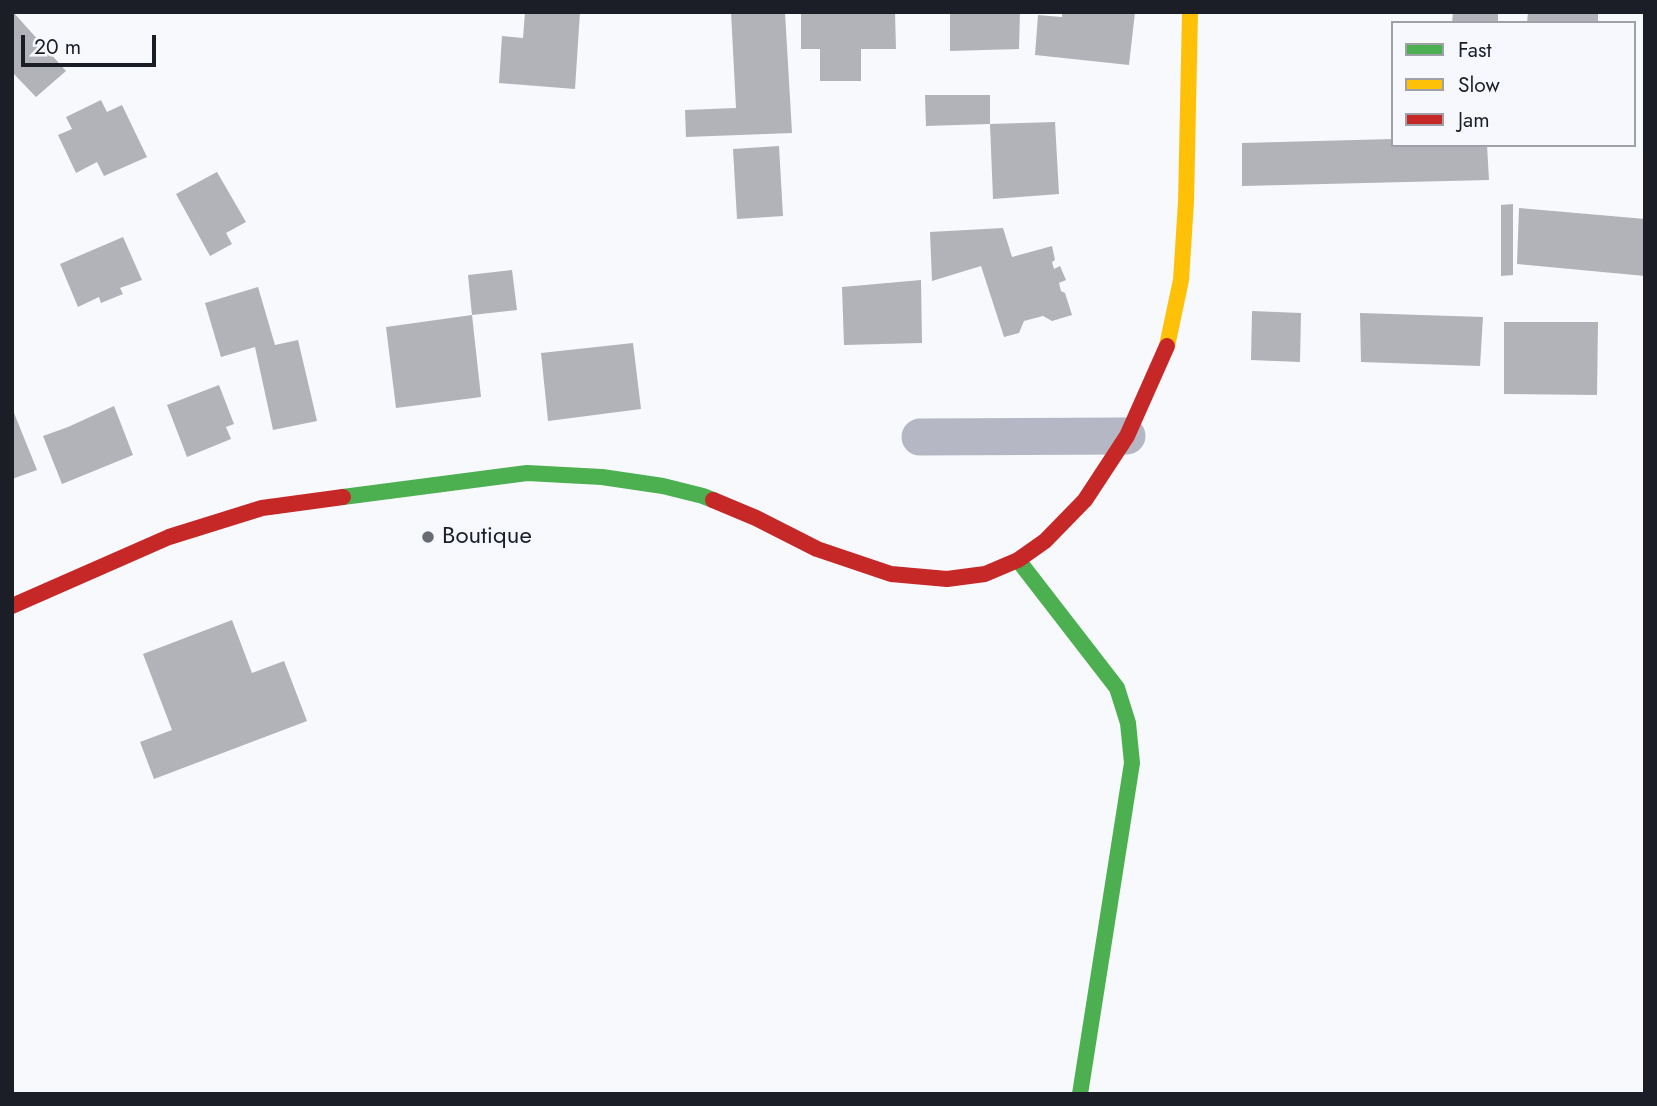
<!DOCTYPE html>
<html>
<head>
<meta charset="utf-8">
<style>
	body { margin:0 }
	#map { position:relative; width:1657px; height:1106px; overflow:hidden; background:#f7f9fc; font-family:Jost,sans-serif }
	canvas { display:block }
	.frame { position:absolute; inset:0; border:14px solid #1b1e27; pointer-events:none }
	.legend { position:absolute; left:1391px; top:21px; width:245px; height:126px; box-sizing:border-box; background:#f6f8fd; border:2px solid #9ea1a7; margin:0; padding:9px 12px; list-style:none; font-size:21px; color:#1b1e27 }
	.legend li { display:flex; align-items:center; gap:14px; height:35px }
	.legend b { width:35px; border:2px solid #9ea1a7 }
	.scale { position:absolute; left:21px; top:35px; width:135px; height:32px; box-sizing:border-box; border:4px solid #1b1e27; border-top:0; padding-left:9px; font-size:21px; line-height:24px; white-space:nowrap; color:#1b1e27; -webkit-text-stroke:5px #f6f8fd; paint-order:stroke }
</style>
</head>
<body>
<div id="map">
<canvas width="1657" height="1106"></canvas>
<div class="frame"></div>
<ul class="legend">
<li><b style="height:9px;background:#4caf50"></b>Fast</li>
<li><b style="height:9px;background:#ffc107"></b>Slow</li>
<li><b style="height:9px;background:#c62828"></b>Jam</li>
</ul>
<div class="scale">20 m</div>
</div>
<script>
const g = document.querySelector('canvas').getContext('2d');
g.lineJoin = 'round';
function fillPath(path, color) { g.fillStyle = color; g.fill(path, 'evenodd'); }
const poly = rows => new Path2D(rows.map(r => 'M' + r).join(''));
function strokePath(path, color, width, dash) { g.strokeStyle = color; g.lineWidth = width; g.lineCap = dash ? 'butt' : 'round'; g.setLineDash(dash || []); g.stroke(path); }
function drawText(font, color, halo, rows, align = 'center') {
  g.font = font + ' Jost,sans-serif'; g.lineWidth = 7; g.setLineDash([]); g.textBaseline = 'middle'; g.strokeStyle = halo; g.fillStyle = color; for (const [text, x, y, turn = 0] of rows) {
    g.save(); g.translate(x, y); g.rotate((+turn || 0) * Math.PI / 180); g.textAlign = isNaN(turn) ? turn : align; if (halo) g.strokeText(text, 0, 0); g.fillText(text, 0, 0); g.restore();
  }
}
const building = poly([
	[525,12,580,12,575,89,499,83,502,36,523,38],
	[731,12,785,12,792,133,686,137,685,110,736,108],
	[801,12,895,12,896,49,861,49,861,81,820,81,820,49,801,49],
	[950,12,1020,12,1019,49,950,51],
	[1062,12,1135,12,1129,65,1035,55,1038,15,1062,17],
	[1453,12,1498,12,1498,23,1452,23],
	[1528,12,1598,12,1598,23,1527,23],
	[14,13,66,71,36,97,12,72,12,15],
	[925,95,990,95,990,124,926,126],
	[101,100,107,112,122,105,147,157,104,176,97,162,76,173,58,135,72,129,66,117],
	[1055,122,1059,194,993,199,990,124],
	[1393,139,1393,145,1487,145,1489,180,1242,186,1242,143],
	[779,146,783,216,737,219,733,149],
	[217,172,246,222,226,233,232,244,210,256,176,194],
	[1513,204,1513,275,1501,276,1501,205],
	[1519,208,1645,219,1645,276,1517,264],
	[1003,228,1012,257,1052,246,1055,260,1052,262,1054,269,1060,266,1066,280,1059,283,1061,291,1065,293,1072,315,1052,321,1043,316,1024,321,1019,333,1004,337,981,266,932,281,930,232],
	[123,237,142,280,120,288,123,294,101,303,99,297,78,307,60,264],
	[512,270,517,310,472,315,468,275],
	[921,280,922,343,844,345,842,287],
	[258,287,275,345,298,340,317,421,273,430,255,347,221,357,205,303],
	[1252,311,1301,313,1300,362,1251,360],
	[1360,313,1483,317,1480,366,1361,362],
	[472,315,481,397,396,408,386,327],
	[1504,322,1598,322,1597,395,1504,394],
	[633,343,641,409,548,421,541,353],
	[219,385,234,424,226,427,231,439,187,457,167,405],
	[114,406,133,455,62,484,43,436,68,427],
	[12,408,37,470,12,479],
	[232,620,252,673,284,661,307,721,154,779,140,742,172,730,143,654]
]);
const street = poly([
	[920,437,1127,436]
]);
const fast = poly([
	[343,497,527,473,602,477,663,486,703,496,713,500],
	[1018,560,1117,688,1128,723,1132,763,1080,1094]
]);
const slow = poly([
	[1167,346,1181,280,1186,202,1190,12]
]);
const jam = poly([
	[713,500,756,518,817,549,891,574,947,579,985,574,1018,560,1045,541,1085,500,1127,436,1167,346],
	[12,606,169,537,262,508,343,497]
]);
const markers = [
	[428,537,7,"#686b72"]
];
const poiNames = [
	["Boutique",442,537]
];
fillPath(building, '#b1b3b8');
strokePath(street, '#b5b8c4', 37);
strokePath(fast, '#4caf50', 16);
strokePath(slow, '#ffc107', 16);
strokePath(jam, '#c62828', 16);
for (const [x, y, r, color] of markers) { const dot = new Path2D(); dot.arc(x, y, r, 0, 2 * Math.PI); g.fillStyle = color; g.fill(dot); strokePath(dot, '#f6f8fd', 2.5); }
drawText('24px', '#1b1e27', '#f6f8fd', poiNames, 'left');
</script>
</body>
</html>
